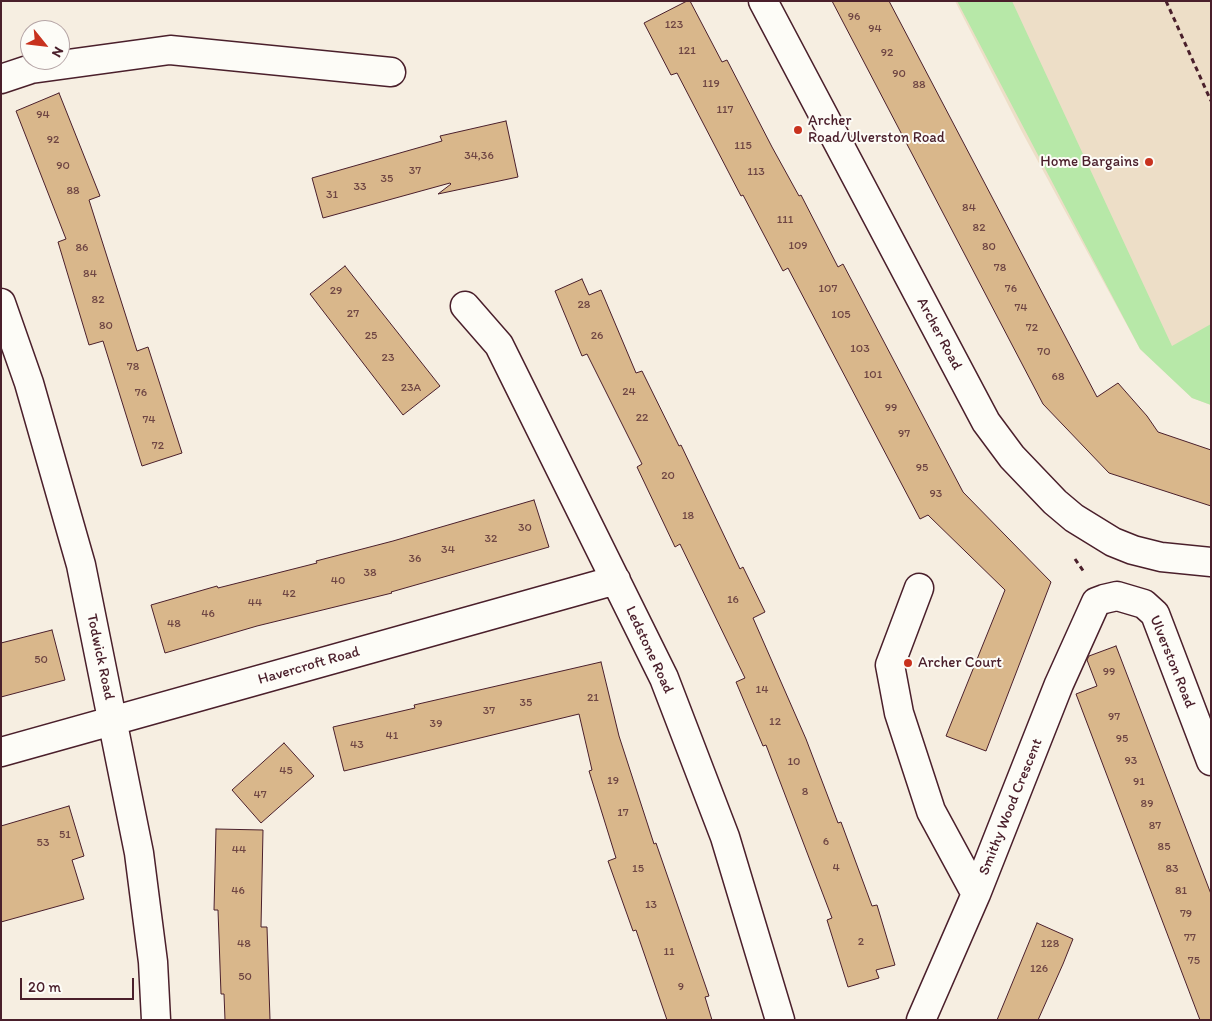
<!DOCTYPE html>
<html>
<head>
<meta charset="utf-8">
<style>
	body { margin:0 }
	#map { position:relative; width:1212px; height:1021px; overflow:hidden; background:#f6eee1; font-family:Itim,sans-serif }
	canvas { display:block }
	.frame { position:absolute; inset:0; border:2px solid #4a1f2b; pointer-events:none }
	.north { position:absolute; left:20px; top:20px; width:50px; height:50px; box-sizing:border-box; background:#fdfcf7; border:1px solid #b5a4a5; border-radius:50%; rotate:119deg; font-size:14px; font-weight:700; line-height:20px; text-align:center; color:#4a1f2b }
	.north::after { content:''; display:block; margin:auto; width:18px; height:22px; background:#c8321e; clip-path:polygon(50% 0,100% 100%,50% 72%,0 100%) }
	.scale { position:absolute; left:20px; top:978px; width:114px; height:22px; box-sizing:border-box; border:2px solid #4a1f2b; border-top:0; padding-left:6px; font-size:15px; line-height:18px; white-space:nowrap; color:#4a1f2b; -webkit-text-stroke:4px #fdfcf7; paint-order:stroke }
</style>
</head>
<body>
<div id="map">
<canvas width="1212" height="1021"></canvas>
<div class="frame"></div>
<div class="north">N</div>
<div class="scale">20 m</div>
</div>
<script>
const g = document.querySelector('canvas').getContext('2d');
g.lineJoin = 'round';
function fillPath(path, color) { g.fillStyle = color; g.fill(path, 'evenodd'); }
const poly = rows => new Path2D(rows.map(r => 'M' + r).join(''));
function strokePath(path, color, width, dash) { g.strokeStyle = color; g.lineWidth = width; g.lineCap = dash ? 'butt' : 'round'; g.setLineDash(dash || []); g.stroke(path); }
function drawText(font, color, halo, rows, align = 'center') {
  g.font = font + ' Itim,sans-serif'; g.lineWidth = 4; g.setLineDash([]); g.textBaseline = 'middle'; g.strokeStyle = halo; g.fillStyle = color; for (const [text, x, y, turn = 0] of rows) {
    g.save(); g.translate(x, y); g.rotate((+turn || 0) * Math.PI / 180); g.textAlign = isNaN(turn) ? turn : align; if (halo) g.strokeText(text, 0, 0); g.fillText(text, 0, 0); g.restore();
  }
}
const built = poly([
	[955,1,1211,1,1211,405,1192,398,1140,349,1022,132]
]);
const green = poly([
	[957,1,1012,1,1172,346,1211,324,1211,405,1192,398,1140,349]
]);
const building = poly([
	[687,1,690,1,722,62,727,60,772,147,799,196,801,195,838,267,843,264,963,492,1051,582,986,751,946,736,1005,590,928,515,920,519,788,268,783,271,743,195,741,196,677,73,671,75,644,23,687,1],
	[832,1,889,1,1097,397,1118,383,1147,416,1158,432,1211,450,1211,506,1109,473,1043,404,832,1],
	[59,93,100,196,89,200,137,351,148,347,182,453,142,466,103,341,89,345,58,242,66,239,16,111,59,93],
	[506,121,518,177,438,194,451,184,450,183,323,218,312,178,442,141,440,136,506,121],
	[345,266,440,386,403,415,310,294,345,266],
	[582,279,589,295,601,290,636,373,642,371,679,446,681,445,740,569,743,567,765,612,753,618,806,739,838,823,841,822,872,906,877,905,895,965,876,970,879,978,848,987,827,920,832,918,766,745,763,746,736,682,745,678,680,544,675,547,637,467,642,464,587,354,582,356,555,291,582,279],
	[534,500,549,547,391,592,392,593,257,626,165,653,151,605,217,586,218,588,317,563,316,561,393,541,534,500],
	[52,630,65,680,1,697,1,643,52,630],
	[1116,646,1211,894,1211,1020,1200,1020,1076,694,1097,686,1087,660,1089,656,1116,646],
	[601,662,619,736,654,844,656,843,709,996,705,997,712,1020,667,1020,636,930,633,931,608,861,616,858,589,771,592,770,579,714,344,771,333,727,415,708,414,705,601,662],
	[284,743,314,776,261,823,232,790,284,743],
	[69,806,84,856,72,860,84,899,1,922,1,826,69,806],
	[216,829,263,830,261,927,267,927,270,1020,225,1020,224,994,221,994,218,910,214,910,216,829],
	[1037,923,1073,939,1063,964,1038,1020,997,1020,1037,923]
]);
const path = poly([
	[1166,1,1211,101],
	[1075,559,1084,572]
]);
const minor = poly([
	[763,1,986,422,1012,457,1055,502,1074,518,1113,542,1133,550,1161,557,1211,562],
	[1,79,31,69,170,50,391,72],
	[1,303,29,383,81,565,139,853,153,962,156,1020],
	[465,306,499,345,664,678,725,837,780,1020],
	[919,588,890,665,899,713,931,811,976,894],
	[1,752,616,580],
	[921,1020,976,894,1059,684,1096,602,1104,599,1117,596,1144,604,1155,614,1211,761]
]);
const markers = [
	[798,130,5,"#c8321e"],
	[1149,162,5,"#c8321e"],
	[908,663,5,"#c8321e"]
];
const numberNames = [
	["96",854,17],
	["123",674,25],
	["94",875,29],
	["121",687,51],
	["92",887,53],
	["90",899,74],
	["119",711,84],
	["88",919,85],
	["117",725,110],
	["94",43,115],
	["92",53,140],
	["115",743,146],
	["34,36",479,156],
	["90",63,166],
	["37",415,171],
	["113",756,172],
	["35",387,179],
	["33",360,187],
	["88",73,191],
	["31",332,195],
	["84",969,208],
	["111",785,220],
	["82",979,228],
	["109",798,246],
	["80",989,247],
	["86",82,248],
	["78",1000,268],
	["84",90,274],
	["107",828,289],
	["76",1011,289],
	["29",336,291],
	["82",98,300],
	["28",584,305],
	["74",1021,308],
	["27",353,314],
	["105",841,315],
	["80",106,326],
	["72",1032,328],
	["25",371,336],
	["26",597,336],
	["103",860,349],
	["70",1044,352],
	["23",388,358],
	["78",133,367],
	["101",873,375],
	["68",1058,377],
	["23A",411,388],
	["24",629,392],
	["76",141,393],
	["99",891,408],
	["22",642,418],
	["74",149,420],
	["97",904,434],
	["72",158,446],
	["95",922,468],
	["20",668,476],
	["93",936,494],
	["18",688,516],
	["30",525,528],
	["32",491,539],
	["34",448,550],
	["36",415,559],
	["38",370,573],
	["40",338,581],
	["42",289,594],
	["16",733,600],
	["44",255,603],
	["46",208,614],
	["48",174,624],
	["50",41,660],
	["99",1109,672],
	["14",762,690],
	["21",593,698],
	["35",526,703],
	["37",489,711],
	["97",1114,717],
	["12",775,722],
	["39",436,724],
	["41",392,736],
	["95",1122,739],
	["43",357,745],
	["93",1131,761],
	["10",794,762],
	["45",286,771],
	["19",613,781],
	["91",1139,782],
	["8",805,792],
	["47",260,795],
	["89",1147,804],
	["17",623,813],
	["87",1155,826],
	["51",65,835],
	["6",826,842],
	["53",43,843],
	["85",1164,847],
	["44",239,850],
	["4",836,868],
	["15",638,869],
	["83",1172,869],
	["46",238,891],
	["81",1181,891],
	["13",651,905],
	["79",1186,914],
	["77",1190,938],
	["2",861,942],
	["48",244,944],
	["128",1050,944],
	["11",669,952],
	["75",1194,961],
	["126",1039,969],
	["50",245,977],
	["9",681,987]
];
const poiNames = [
	["Archer",808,121],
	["Road/Ulverston Road",808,138],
	["Home Bargains",1139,162,"right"],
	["Archer Court",918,663]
];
const streetNames = [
	["Archer Road",939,334,62],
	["Ledstone Road",649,650,65],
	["Todwick Road",100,657,78],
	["Ulverston Road",1172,662,68],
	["Havercroft Road",309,666,-16],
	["Smithy Wood Crescent",1011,807,-68]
];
fillPath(built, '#eddec7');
fillPath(green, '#b7e8a8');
fillPath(building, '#d9b78b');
strokePath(building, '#4a1f2b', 1);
strokePath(minor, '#4a1f2b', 31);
strokePath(path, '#4a1f2b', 3, [5, 4]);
strokePath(minor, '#fdfcf7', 28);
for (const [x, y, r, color] of markers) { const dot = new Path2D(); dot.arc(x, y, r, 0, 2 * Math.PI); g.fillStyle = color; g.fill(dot); strokePath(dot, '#fdfcf7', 2); }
drawText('12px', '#6e4543', null, numberNames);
drawText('15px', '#4a1f2b', '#fdfcf7', poiNames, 'left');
drawText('15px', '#4a1f2b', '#fdfcf7', streetNames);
</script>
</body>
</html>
